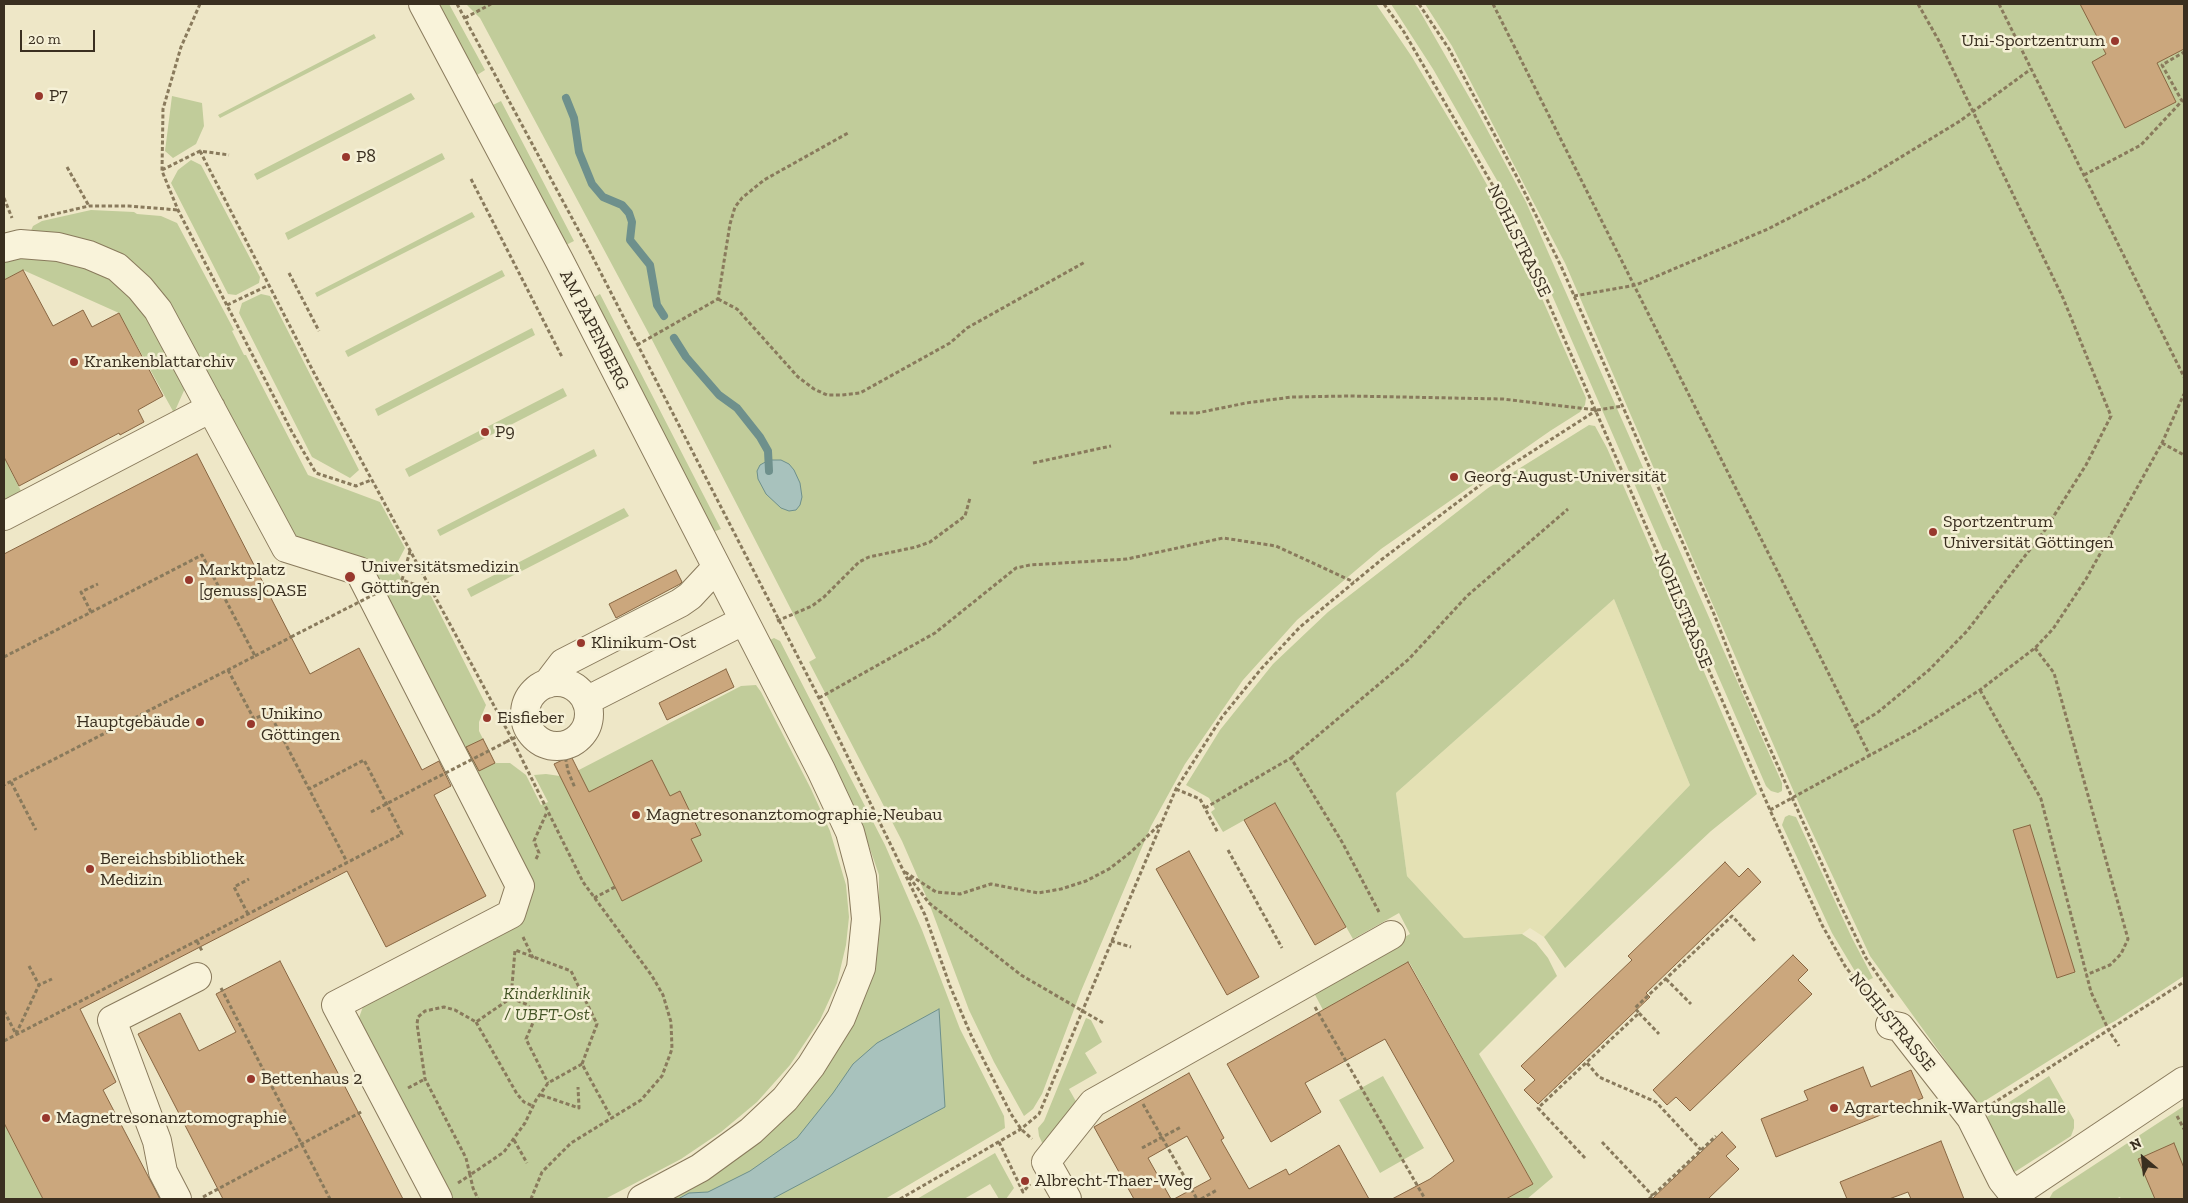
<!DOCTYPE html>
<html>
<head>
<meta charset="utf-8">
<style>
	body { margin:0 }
	#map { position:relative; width:2188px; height:1203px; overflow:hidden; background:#eee7c7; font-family:"Zilla Slab",serif }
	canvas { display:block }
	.frame { position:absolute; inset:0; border:5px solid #3a2f20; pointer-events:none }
	.north { position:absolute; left:2118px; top:1133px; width:50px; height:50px; -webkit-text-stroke:4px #f5f0d6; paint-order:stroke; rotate:332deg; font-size:14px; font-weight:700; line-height:20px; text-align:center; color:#3a2f20 }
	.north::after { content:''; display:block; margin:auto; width:18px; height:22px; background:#3a2f20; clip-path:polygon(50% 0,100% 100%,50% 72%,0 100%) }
	.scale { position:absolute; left:20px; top:30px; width:75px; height:22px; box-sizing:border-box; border:2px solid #3a2f20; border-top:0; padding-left:6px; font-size:15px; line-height:18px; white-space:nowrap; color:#3a2f20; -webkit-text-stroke:4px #f5f0d6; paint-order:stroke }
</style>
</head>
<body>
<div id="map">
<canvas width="2188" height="1203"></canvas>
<div class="frame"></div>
<div class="north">N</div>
<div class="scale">20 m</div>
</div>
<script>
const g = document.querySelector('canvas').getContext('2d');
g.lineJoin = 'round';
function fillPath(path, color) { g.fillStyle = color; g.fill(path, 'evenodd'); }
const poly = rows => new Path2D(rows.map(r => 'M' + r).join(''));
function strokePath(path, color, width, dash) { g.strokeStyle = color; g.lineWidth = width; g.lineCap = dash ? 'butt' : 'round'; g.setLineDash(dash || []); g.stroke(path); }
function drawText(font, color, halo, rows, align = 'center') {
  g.font = font + ' "Zilla Slab",serif'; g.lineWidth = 5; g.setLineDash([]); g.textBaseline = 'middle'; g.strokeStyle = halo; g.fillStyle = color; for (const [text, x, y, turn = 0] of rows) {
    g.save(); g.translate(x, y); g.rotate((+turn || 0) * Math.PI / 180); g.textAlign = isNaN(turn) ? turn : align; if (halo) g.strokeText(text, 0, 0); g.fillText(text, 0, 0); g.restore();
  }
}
const farmland = poly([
	[1614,599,1690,785,1544,937,1530,928,1522,934,1464,938,1407,876,1396,793]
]);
const green = poly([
	[437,4,449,4,485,70,477,75],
	[470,4,1376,4,1412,57,1467,149,1510,226,1586,398,1585,405,1580,412,1550,431,1381,549,1297,620,1243,680,1185,764,1151,826,1081,991,1042,1094,1033,1109,1024,1116,994,1062,969,1010,929,903,902,841,809,662,816,658,648,332,480,18,467,5],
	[1391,4,1414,4,1418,8,1476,109,1526,202,1782,783,1782,791,1778,793,1771,791,1766,786,1518,217,1433,69],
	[1425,4,2184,4,2184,976,2115,1021,2098,1030,1975,1107,1964,1086,1870,956,1800,806,1565,263,1452,46],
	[374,34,376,38,220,118,218,115],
	[411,93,415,99,257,180,254,174],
	[172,96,202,103,204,126,196,144,173,158,165,151],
	[501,101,574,241,566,245,493,105],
	[442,153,445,159,288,240,285,233],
	[191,160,201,165,260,277,259,283,236,295,228,294,171,183,178,170],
	[91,210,134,212,137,214,161,216,177,223,234,330,232,331,244,355,246,355,308,475,380,502,405,548,395,567,409,593,429,592,486,705,479,722,479,731,495,763,510,763,526,775,541,805,548,802,534,775,546,774,560,776,575,772,741,686,756,685,761,692,811,789,830,831,846,885,849,917,846,945,837,983,820,1020,790,1065,757,1102,721,1132,681,1159,605,1199,446,1199,356,1026,365,1001,511,925,524,876,364,559,293,535,169,300,146,277,30,233,33,226,42,221],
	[472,212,475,217,317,297,315,293],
	[48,255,113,276,150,315,186,386,174,413,119,313,23,270,4,280,4,258],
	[502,270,505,276,348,357,345,351],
	[261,294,270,296,359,470,350,478,312,457,239,313,242,303],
	[600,294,721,529,713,532,593,298],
	[532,328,535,335,378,416,375,409],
	[563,388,567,396,409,477,405,469],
	[1589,425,1595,426,1607,448,1757,794,1711,831,1565,968,1544,937,1690,785,1614,599,1396,793,1407,876,1464,938,1522,934,1536,943,1548,958,1557,976,1479,1054,1553,1177,1527,1199,1506,1199,1533,1184,1409,962,1323,1010,1312,989,1410,934,1399,913,1353,939,1275,803,1223,832,1211,812,1215,809,1209,798,1186,785,1220,730,1273,664,1328,612,1488,488],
	[594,449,597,456,440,536,437,530],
	[4,457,23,495,4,505],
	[624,508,629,516,471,597,467,589],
	[774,638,780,641,885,845,922,930,960,1029,1004,1116,1005,1128,885,1199,669,1199,830,1059,858,1013,875,958,879,925,879,875,868,843,849,799,770,640],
	[1789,815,1796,817,1852,938,1873,978,1862,983,1832,933,1782,825,1785,817],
	[1086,1018,1091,1020,1102,1042,1085,1053,1097,1073,1069,1089,1078,1105,1045,1149,1039,1136,1038,1128,1044,1121],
	[1383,1076,1424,1148,1380,1173,1339,1100],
	[2049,1076,2074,1120,2074,1128,2071,1136,2010,1175,1985,1118],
	[2184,1106,2184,1199,2121,1199,2120,1197,2115,1199,2049,1199,2053,1192],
	[4,1123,43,1199,4,1199],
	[995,1153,1014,1188,1006,1199,999,1199,990,1184,964,1199,917,1199]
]);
const water = poly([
	[769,460,781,460,789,464,794,470,800,483,802,497,800,505,796,510,789,511,781,508,766,494,758,479,757,471,760,465,769,460],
	[939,1009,945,1107,772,1199,678,1199,689,1193,708,1192,750,1171,797,1138,833,1093,853,1064,877,1043,939,1009]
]);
const stream = poly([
	[566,98,574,118,579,152,592,184,603,197,622,205,629,213,632,222,630,240,650,265,657,305,664,316],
	[674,338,686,357,719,395,737,408,760,437,768,451,769,471]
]);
const building = poly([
	[2080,4,2184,4,2184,49,2157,63,2176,102,2125,128,2092,62,2106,54,2080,4],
	[23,270,53,326,83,310,92,327,119,313,163,396,138,410,144,422,120,435,119,433,19,486,4,457,4,280,23,270],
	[197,454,310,674,359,648,422,770,439,761,451,786,434,795,486,896,386,947,347,871,80,1009,116,1082,103,1090,160,1199,43,1199,4,1123,4,554,197,454],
	[676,570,682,582,680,584,616,618,609,604,676,570],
	[726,669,734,687,667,720,659,703,726,669],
	[483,739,495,763,479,771,466,747,483,739],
	[571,756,589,792,652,760,670,796,680,791,701,835,691,839,702,861,622,901,554,764,571,756],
	[1275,803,1346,927,1315,945,1244,820,1275,803],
	[2030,825,2075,972,2057,978,2013,830,2030,825],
	[1189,851,1259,977,1227,995,1156,869,1189,851],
	[1725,862,1739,877,1748,868,1761,882,1646,993,1650,997,1538,1104,1524,1090,1535,1080,1521,1066,1632,960,1628,956,1725,862],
	[1793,955,1808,970,1798,980,1812,994,1690,1111,1676,1097,1667,1105,1653,1090,1793,955],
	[280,961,356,1108,403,1199,223,1199,138,1034,180,1013,199,1051,236,1032,216,994,280,961],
	[1408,962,1533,1184,1506,1199,1392,1199,1430,1179,1454,1161,1385,1039,1305,1083,1321,1112,1271,1142,1227,1064,1408,962],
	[1863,1067,1871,1087,1911,1070,1923,1098,1776,1157,1761,1119,1808,1100,1804,1091,1863,1067],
	[1189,1073,1224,1138,1221,1140,1249,1189,1286,1169,1289,1175,1339,1145,1369,1199,1174,1199,1211,1179,1187,1136,1148,1158,1171,1199,1134,1199,1094,1127,1189,1073],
	[1722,1132,1736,1147,1726,1156,1739,1169,1708,1199,1652,1199,1722,1132],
	[1941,1141,1964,1199,1911,1199,1908,1192,1889,1199,1847,1199,1840,1182,1941,1141],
	[2174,1143,2184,1168,2184,1199,2155,1199,2138,1159,2174,1143]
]);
const path = poly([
	[200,4,181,47,163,109,162,171,178,210,292,432,316,473,356,486,371,480],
	[457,4,587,246,819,698,925,915,950,986,971,1035,1011,1114,1021,1129,1032,1139],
	[1384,4,1404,32,1511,217,1770,810,1822,925,1845,966,1874,1004],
	[1419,4,1449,49,1518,179,1561,266,1714,614,1741,684,1839,902,1866,958,1894,999],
	[1493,4,1870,756],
	[1999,4,2184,377],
	[465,18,491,4],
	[200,151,313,371,512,739,583,882,652,976,663,995,671,1022,672,1049,662,1076,641,1100,571,1143,542,1172,531,1199],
	[67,167,89,206],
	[162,170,200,151,229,155],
	[2084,175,2141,145,2182,101,2162,65,2184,52],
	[471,179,562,357],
	[4,198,12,218],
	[38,218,89,206,129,206,178,210],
	[289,273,319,331],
	[1574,296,1636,285,1768,229,1865,179,1960,121,2031,69],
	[718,299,737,309,798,377,814,389,827,395,842,395,860,393,950,343,967,328,1085,262],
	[227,305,269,285],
	[637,345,718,299,730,224,735,207,742,198,764,180,848,133],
	[1170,413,1197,413,1246,403,1292,397,1350,396,1503,399,1597,410,1623,406],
	[2162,443,2184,455],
	[1033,463,1111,446],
	[410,551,402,580,431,590],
	[91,612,81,592,98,584],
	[777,621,812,606,824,597,859,562,869,557,916,547,930,542,965,516,970,498],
	[2035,648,2054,673,2128,939,2121,954,2110,965,2086,975],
	[255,656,291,637],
	[4,657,202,555,255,656,4,785],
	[228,670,254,719,269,712,347,862],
	[1980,690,2041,799,2091,992,2109,1031,2119,1046],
	[819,698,935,633,1016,568,1030,565,1127,559,1223,538,1276,546,1354,582],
	[1855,726,1877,713,1929,670,1967,631,2045,530,2086,465,2111,416,2063,298,1939,41,1918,4],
	[506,742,530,730],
	[563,745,568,771,575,788],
	[1291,758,1409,659,1467,596,1568,509],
	[11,782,36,830],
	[1176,789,1200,799,1218,833],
	[1205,808,1291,758,1342,842,1379,912],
	[1770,810,1916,730,1980,690,2035,648,2053,629,2086,579,2162,443,2184,394],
	[371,812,428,782],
	[1228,850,1282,948],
	[536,859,539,853,534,841,547,812],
	[905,872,936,892,960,894,991,884,1038,893,1061,889,1086,881,1109,869,1131,852,1159,825],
	[909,877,929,903,1021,975,1105,1024],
	[594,898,615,887],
	[248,914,234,887,249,879],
	[523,937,533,958],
	[197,941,202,951],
	[1111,941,1131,947],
	[29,966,39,985],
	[1666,979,1691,1004],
	[221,988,330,1199],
	[511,998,528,1005,535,1018,526,1039,548,1083],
	[1315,1007,1425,1199],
	[4,1011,16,1034],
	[1639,1013,1659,1034],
	[476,1022,517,1094,524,1102,533,1106],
	[16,1034,39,985,52,979],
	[4,1041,402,834,364,760,309,789],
	[1587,1063,1599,1077,1656,1102,1701,1150],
	[582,1064,548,1083,536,1100,525,1123,504,1152,470,1175,466,1158,425,1079,417,1024,418,1017,425,1011,444,1007,455,1010,476,1022,511,998,515,950,571,971,597,1024,582,1064,612,1119],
	[408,1088,425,1079],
	[541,1095,579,1108,578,1087],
	[1143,1104,1197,1199],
	[1992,1104,2184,982],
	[2177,1116,2184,1129],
	[514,1140,527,1163],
	[999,1142,1023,1192,1030,1184],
	[1602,1142,1653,1196],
	[1142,1148,1181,1127],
	[1585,1158,1538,1108,1639,1013,1635,1008,1732,916,1756,942],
	[458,1183,470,1175,473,1188,478,1199],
	[203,1197,363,1111],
	[900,1199,1021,1129,1039,1114,1176,789,1222,717,1261,669,1300,627,1381,560,1483,483,1597,410],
	[1201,1199,1217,1190],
	[1649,1199,1716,1136]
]);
const minor = poly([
	[423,4,559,260,821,770,850,832,862,877,866,919,861,968,841,1018,811,1066,785,1099,751,1131,700,1168,642,1199],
	[4,248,20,244,58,247,89,255,117,267,140,288,158,310,286,548,359,571,520,886,511,914,336,1005,438,1199],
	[4,516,211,408],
	'525 714a32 32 0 1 1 64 0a32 32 0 1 1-64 0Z',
	[547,684,563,663,680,603,690,596,716,568],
	[586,701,743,621],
	[1890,1025,1900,1027,1971,1118,2002,1180,2017,1199],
	[2015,1194,2184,1081],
	[177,1199,163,1172,157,1141,112,1020,197,977],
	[1067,1199,1046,1162,1093,1103,1391,935]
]);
const pathBridge = poly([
	[291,637,402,580],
	[428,782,506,742]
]);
const markers = [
	[2115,41,5,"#98382d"],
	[39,96,5,"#98382d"],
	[346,157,5,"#98382d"],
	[74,362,5,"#98382d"],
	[485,432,5,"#98382d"],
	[1454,477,5,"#98382d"],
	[1933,532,5,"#98382d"],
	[350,577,6,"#98382d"],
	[189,580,5,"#98382d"],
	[581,643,5,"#98382d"],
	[487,718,5,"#98382d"],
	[200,722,5,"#98382d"],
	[251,724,5,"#98382d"],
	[636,815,5,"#98382d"],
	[90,869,5,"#98382d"],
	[251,1079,5,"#98382d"],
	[1834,1108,5,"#98382d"],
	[46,1118,5,"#98382d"],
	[1025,1181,5,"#98382d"]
];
const poiNames = [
	["Uni-Sportzentrum",2105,41,"right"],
	["P7",49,96],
	["P8",356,157],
	["Krankenblattarchiv",84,362],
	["P9",495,432],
	["Georg-August-Universität",1464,477],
	["Sportzentrum",1943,522],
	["Universität Göttingen",1943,543],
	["Universitätsmedizin",361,567],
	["Göttingen",361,588],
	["Marktplatz",199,570],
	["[genuss]OASE",199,591],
	["Klinikum-Ost",591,643],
	["Unikino",261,714],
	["Göttingen",261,735],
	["Eisfieber",497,718],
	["Hauptgebäude",190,722,"right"],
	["Magnetresonanztomographie-Neubau",646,815],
	["Bereichsbibliothek",100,859],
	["Medizin",100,880],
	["Bettenhaus 2",261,1079],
	["Agrartechnik-Wartungshalle",1844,1108],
	["Magnetresonanztomographie",56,1118],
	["Albrecht-Thaer-Weg",1035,1181]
];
const streetNames = [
	["NOHLSTRASSE",1519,241,64],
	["AM PAPENBERG",594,330,63],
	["NOHLSTRASSE",1683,611,67],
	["NOHLSTRASSE",1892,1022,50]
];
const parkNames = [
	["Kinderklinik",547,994],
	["/ UBFT-Ost",547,1015]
];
fillPath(farmland, '#e4e1b4');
fillPath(green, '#c1cc9a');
fillPath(water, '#a8c2bd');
strokePath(water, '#6e908c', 1);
strokePath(stream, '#6e908c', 8);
fillPath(building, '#cba77d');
strokePath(building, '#886642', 1);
strokePath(minor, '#897a5c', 30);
strokePath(path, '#897a5c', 3, [4, 2.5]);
strokePath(minor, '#f9f3da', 28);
strokePath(pathBridge, '#897a5c', 3, [4, 2.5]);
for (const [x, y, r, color] of markers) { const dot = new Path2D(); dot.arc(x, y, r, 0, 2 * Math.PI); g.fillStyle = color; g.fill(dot); strokePath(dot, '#f5f0d6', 2); }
drawText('18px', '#3a2f20', '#f5f0d6', poiNames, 'left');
drawText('18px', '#3a2f20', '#f5f0d6', streetNames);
drawText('italic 18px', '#455627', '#f5f0d6', parkNames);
</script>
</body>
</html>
